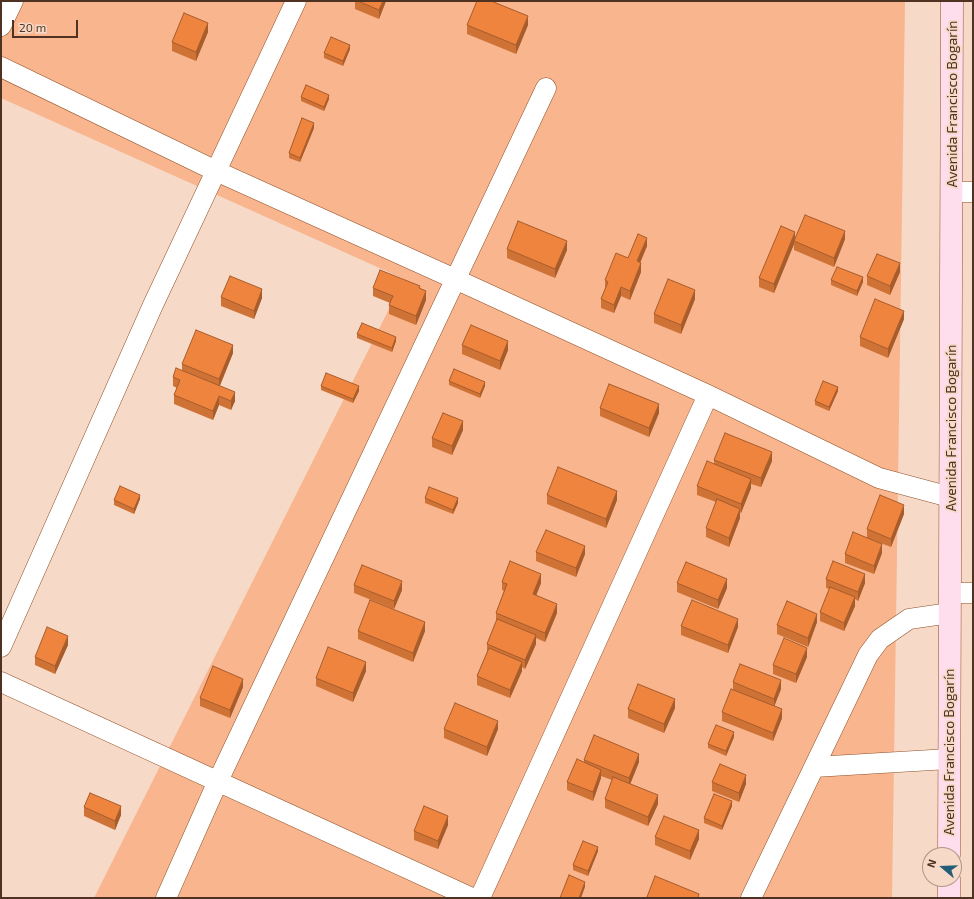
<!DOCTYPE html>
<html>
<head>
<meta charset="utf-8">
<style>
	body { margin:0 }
	#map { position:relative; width:974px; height:899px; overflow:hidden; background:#f7d9c8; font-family:"Exo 2",sans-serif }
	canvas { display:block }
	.frame { position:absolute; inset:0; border:2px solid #4f3221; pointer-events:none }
	.north { position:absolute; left:922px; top:847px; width:40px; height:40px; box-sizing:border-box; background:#f7d9c8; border:1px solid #b49685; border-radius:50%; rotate:289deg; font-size:11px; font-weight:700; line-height:16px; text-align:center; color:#4f3221 }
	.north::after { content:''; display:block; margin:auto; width:14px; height:18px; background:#245d77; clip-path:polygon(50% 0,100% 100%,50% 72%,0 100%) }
	.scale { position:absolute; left:12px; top:20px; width:66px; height:18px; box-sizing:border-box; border:2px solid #4f3221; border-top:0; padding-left:5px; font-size:12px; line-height:14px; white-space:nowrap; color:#4f3221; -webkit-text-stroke:3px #f7d9c8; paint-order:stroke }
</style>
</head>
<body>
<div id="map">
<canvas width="974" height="899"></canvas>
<div class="frame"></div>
<div class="north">N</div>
<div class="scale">20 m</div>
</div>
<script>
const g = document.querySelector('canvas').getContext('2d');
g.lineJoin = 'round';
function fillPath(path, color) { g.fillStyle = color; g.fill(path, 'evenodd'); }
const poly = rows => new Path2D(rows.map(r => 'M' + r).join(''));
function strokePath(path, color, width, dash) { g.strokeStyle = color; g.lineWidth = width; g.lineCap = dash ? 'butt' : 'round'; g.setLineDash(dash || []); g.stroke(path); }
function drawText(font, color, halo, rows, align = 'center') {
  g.font = font + ' "Exo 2",sans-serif'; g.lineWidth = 3.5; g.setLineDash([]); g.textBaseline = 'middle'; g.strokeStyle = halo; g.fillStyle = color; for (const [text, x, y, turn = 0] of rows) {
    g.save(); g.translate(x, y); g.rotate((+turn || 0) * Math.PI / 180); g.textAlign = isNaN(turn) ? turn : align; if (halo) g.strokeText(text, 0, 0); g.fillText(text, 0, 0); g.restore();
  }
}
const green = poly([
	[1,1,905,1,892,898,94,898,404,279,1,98]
]);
const street = poly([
	[1,26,13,1],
	[1,67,216,171,455,279,708,395,879,478,950,497],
	[951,192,973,192],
	[950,593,973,593],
	[1,647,153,305,296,1],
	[1,682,472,898],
	[814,767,949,759],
	[166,898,218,781,546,88],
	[480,898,708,395],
	[751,898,868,655,880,639,909,619,950,613]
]);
const secondary = poly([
	[949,855,952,1],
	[949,898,949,879]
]);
const wall = poly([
	[355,1,386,1,379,19,355,9],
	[467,25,528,25,516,54,467,34],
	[208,32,196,61,172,51,172,42],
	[350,49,343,66,324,58,324,53],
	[301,97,329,99,324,111,301,101],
	[314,128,300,162,289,158,289,153],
	[795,239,845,239,834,267,794,250,794,244,774,293,759,287,759,278],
	[647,246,640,263,641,272,630,300,621,296,614,313,601,308,601,299,605,289,605,280,628,258],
	[507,249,567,250,555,278,507,258],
	[900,272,890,295,867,285,867,276],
	[831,280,863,282,857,296,831,285],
	[373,288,420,289,426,300,416,325,389,314,389,305,390,303,373,296],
	[221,297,262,298,254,319,221,306],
	[695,299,681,334,654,323,654,314],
	[904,319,888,358,860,346,860,337],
	[357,334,396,341,392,352,357,338],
	[462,345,508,350,500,370,462,354],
	[233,353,220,386,235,401,231,410,219,405,213,420,174,404,174,395,177,388,173,386,173,377,182,371,182,364],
	[449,381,485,386,480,398,449,385],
	[321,386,359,391,353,403,321,390],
	[838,391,829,411,815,405,815,401],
	[600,408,659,413,649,437,600,416],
	[463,430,452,455,432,447,432,438],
	[714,460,772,461,761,487,751,484,751,488,741,513,740,512,740,518,729,547,706,537,706,528,716,502,697,495,697,486,714,464],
	[547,495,617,500,606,528,547,504],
	[425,498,458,503,453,514,425,503],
	[140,499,134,514,114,505,114,500],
	[904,514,891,547,867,538,867,529],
	[536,552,585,554,576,577,536,561],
	[882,553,874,574,845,563,845,554],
	[826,579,865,583,858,601,855,599,855,606,844,631,820,621,820,612,829,589,826,588],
	[502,582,541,583,536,596,557,613,545,642,536,638,536,644,525,669,522,667,522,671,510,698,477,685,477,676,487,652,487,644,496,622,496,613,504,591,502,590],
	[677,583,727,588,718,609,677,592],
	[354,585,402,590,394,609,354,593],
	[817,622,808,647,777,634,777,625],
	[681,626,738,627,728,653,681,635],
	[358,631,425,631,413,662,358,639],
	[68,645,55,674,35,665,35,657],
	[807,657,796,683,773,674,773,665],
	[366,671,353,702,316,686,316,678],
	[733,682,781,689,774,706,782,718,773,741,722,721,722,712,733,689],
	[243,687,230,718,200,706,200,698],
	[675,708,664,733,628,718,628,709],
	[444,729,498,729,487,756,444,738],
	[734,737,726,756,708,748,708,744],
	[584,760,639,762,630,784,658,804,648,826,605,808,605,799,612,780,601,776,601,778,593,801,567,790,567,782,584,763],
	[712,782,746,784,739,802,712,791],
	[732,806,722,830,704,823,704,818],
	[84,807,121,815,115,830,84,816],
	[448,825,438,849,414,840,414,831],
	[655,837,699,839,690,860,655,845],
	[598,851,588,876,573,870,573,865]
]);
const shadedWall = poly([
	[383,1,386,1,379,19,379,10],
	[528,16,528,25,516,54,516,45],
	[208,23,208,32,196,61,196,52],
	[350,45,350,49,343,66,343,61],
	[329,95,329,99,324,111,324,107],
	[314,123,314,128,300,162,300,158],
	[845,231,845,239,834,267,834,258],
	[795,232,795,241,794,241,794,244,774,293,774,284],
	[647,238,647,246,637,270,637,261],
	[567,241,567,250,555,278,555,269],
	[641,263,641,272,630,300,630,291],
	[900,263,900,272,890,295,890,286],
	[863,277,863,282,857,296,857,291],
	[621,287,621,296,614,313,614,305],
	[262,289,262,298,254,319,254,311],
	[695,290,695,299,681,334,681,325],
	[426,291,426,300,416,325,416,316],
	[904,311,904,319,888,358,888,349],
	[396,337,396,341,392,352,392,348],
	[508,341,508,350,500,370,500,361],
	[233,345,233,353,219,387,219,379],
	[485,382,485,386,480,398,480,394],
	[359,386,359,391,353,403,353,399],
	[838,387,838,391,829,411,829,407],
	[235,392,235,401,231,410,231,401],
	[219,396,219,405,213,420,213,411],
	[659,404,659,413,649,437,649,428],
	[463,421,463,430,452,455,452,446],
	[772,452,772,461,761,487,761,478],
	[751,479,751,488,741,513,741,504],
	[617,491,617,500,606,528,606,519],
	[140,495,140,499,134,514,134,509],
	[458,498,458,503,453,514,453,510],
	[904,505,904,514,891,547,891,539],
	[740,509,740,518,729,547,729,538],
	[882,544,882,553,874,574,874,566],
	[585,546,585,554,576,577,576,568],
	[541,574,541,583,533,603,533,594],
	[865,574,865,583,858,601,858,592],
	[727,579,727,588,718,609,718,600],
	[402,581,402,590,394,609,394,601],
	[855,597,855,606,844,631,844,623],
	[557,604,557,613,545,642,545,633],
	[817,614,817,622,808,647,808,638],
	[738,619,738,627,728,653,728,645],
	[425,622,425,631,413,662,413,653],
	[536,635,536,644,525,669,525,660],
	[68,636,68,645,55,674,55,666],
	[807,648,807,657,796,683,796,674],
	[366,662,366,671,353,702,353,693],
	[522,662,522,671,510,698,510,690],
	[243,679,243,687,230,718,230,710],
	[781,680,781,689,774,707,774,699],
	[675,699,675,708,664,733,664,724],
	[782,709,782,718,773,741,773,733],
	[498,721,498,729,487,756,487,747],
	[734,732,734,737,726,756,726,751],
	[639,754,639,762,629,787,629,778],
	[601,770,601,778,593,801,593,792],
	[746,775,746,784,739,802,739,793],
	[658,795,658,804,648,826,648,817],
	[732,801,732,806,722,830,722,826],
	[121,806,121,815,115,830,115,821],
	[448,816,448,825,438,849,438,841],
	[699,830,699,839,690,860,690,851],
	[598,847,598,851,588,876,588,871],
	[585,882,585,887,581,898,579,898]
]);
const building = poly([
	[358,1,383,1,379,10,358,1],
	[477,1,491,1,528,16,516,45,467,25,477,1],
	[184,13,208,23,196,52,172,42,184,13],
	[331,37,350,45,343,61,324,53,331,37],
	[306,85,329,95,324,107,301,97,306,85],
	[302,118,314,123,300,158,289,153,302,118],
	[805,215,845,231,834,258,794,241,805,215],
	[518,221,567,241,555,269,507,249,518,221],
	[781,226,795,232,774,284,759,278,781,226],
	[638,234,647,238,637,261,641,263,630,291,621,287,614,305,601,299,608,282,605,280,616,253,628,258,638,234],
	[877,254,900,263,890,286,867,276,877,254],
	[837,267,863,277,857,291,831,280,837,267],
	[380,270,420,286,419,288,426,291,416,316,389,305,393,296,373,288,380,270],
	[230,276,262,289,254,311,221,297,230,276],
	[668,279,695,290,681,325,654,314,668,279],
	[875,299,904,311,888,349,860,337,875,299],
	[362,323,396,337,392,348,357,334,362,323],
	[471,325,508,341,500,361,462,345,471,325],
	[196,330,233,345,219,379,182,364,196,330],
	[176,368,235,392,231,401,219,396,213,411,174,395,180,380,173,377,176,368],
	[454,369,485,382,480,394,449,381,454,369],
	[326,373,359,386,353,399,321,386,326,373],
	[823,381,838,387,829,407,815,401,823,381],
	[609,384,659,404,649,428,600,408,609,384],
	[443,413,463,421,452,446,432,438,443,413],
	[725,433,772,452,761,478,714,460,725,433],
	[707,461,751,479,741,504,697,486,707,461],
	[558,467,617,491,606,519,547,495,558,467],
	[120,486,140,495,134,509,114,500,120,486],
	[429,487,458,498,453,510,425,498,429,487],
	[880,495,904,505,891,539,867,529,880,495],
	[717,499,740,509,729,538,706,528,717,499],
	[546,530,585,546,576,568,536,552,546,530],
	[853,532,882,544,874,566,845,554,853,532],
	[510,561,541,574,533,594,557,604,545,633,496,613,507,584,502,582,510,561],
	[833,561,865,574,858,592,826,579,833,561],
	[686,562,727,579,718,600,677,583,686,562],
	[362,565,402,581,394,601,354,585,362,565],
	[830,587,855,597,844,623,820,612,830,587],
	[370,600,425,622,413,653,358,631,370,600],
	[692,600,738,619,728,645,681,626,692,600],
	[787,601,817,614,808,638,777,625,787,601],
	[497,619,536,635,525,660,487,644,497,619],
	[47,627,68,636,55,666,35,657,47,627],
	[784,638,807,648,796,674,773,665,784,638],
	[328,647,366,662,353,693,316,678,328,647],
	[489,648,522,662,510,690,477,676,489,648],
	[740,664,781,680,774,699,733,682,740,664],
	[213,666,243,679,230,710,200,698,213,666],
	[638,684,675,699,664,724,628,709,638,684],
	[731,689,782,709,773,733,722,712,731,689],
	[455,703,498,721,487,747,444,729,455,703],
	[716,725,734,732,726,751,708,744,716,725],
	[594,735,639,754,629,778,584,760,594,735],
	[577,759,601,770,593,792,567,782,577,759],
	[720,764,746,775,739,793,712,782,720,764],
	[613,777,658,795,648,817,605,799,613,777],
	[90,793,121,806,115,821,84,807,90,793],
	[714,794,732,801,722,826,704,818,714,794],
	[424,806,448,816,438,841,414,831,424,806],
	[664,816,699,830,690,851,655,837,664,816],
	[583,841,598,847,588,871,573,865,583,841],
	[569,875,585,882,579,898,560,898,569,875],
	[655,876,699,894,698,898,651,898,647,897,655,876]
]);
const streetNames = [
	["Avenida Francisco Bogarín",952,104,-90],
	["Avenida Francisco Bogarín",951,428,-90],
	["Avenida Francisco Bogarín",949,752,-90]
];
fillPath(green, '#f8b58e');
strokePath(street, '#915129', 21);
strokePath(secondary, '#915129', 23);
strokePath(street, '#fff', 20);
strokePath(secondary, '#fedeed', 22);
fillPath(wall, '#ce7236');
fillPath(shadedWall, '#a75c2c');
fillPath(building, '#ef843f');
strokePath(building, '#a75c2c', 1);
drawText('14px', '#4f3221', '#f7d9c8', streetNames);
</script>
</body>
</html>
